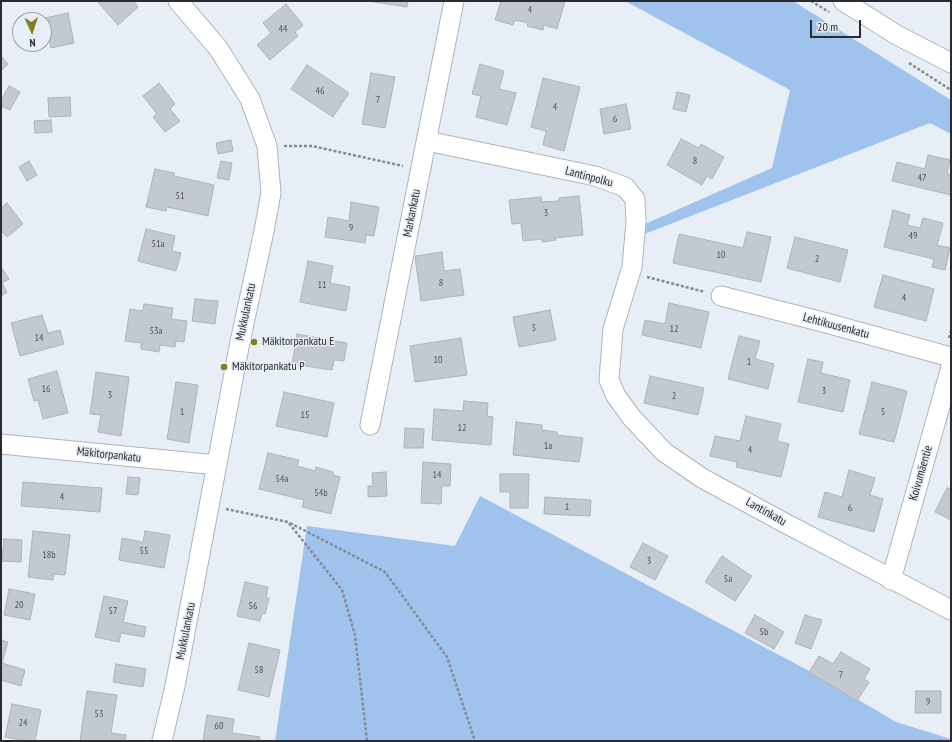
<!DOCTYPE html>
<html>
<head>
<meta charset="utf-8">
<style>
	body { margin:0 }
	#map { position:relative; width:952px; height:742px; overflow:hidden; background:#e7eef6; font-family:"PT Sans Narrow",sans-serif }
	canvas { display:block }
	.frame { position:absolute; inset:0; border:2px solid #292b2f; pointer-events:none }
	.north { position:absolute; left:12px; top:12px; width:40px; height:40px; box-sizing:border-box; background:#e7eef6; border:1px solid #9ba0a6; border-radius:50%; rotate:177deg; font-size:11px; font-weight:700; line-height:16px; text-align:center; color:#292b2f }
	.north::after { content:''; display:block; margin:auto; width:14px; height:18px; background:#867d23; clip-path:polygon(50% 0,100% 100%,50% 72%,0 100%) }
	.scale { position:absolute; left:810px; top:20px; width:51px; height:18px; box-sizing:border-box; border:2px solid #292b2f; border-top:0; padding-left:5px; font-size:12px; line-height:14px; white-space:nowrap; color:#292b2f; -webkit-text-stroke:3px #e7eef6; paint-order:stroke }
</style>
</head>
<body>
<div id="map">
<canvas width="952" height="742"></canvas>
<div class="frame"></div>
<div class="north">N</div>
<div class="scale">20 m</div>
</div>
<script>
const g = document.querySelector('canvas').getContext('2d');
g.lineJoin = 'round';
function fillPath(path, color) { g.fillStyle = color; g.fill(path, 'evenodd'); }
const poly = rows => new Path2D(rows.map(r => 'M' + r).join(''));
function strokePath(path, color, width, dash) { g.strokeStyle = color; g.lineWidth = width; g.lineCap = dash ? 'butt' : 'round'; g.setLineDash(dash || []); g.stroke(path); }
function drawText(font, color, halo, rows, align = 'center') {
  g.font = font + ' "PT Sans Narrow",sans-serif'; g.lineWidth = 3; g.setLineDash([]); g.textBaseline = 'middle'; g.strokeStyle = halo; g.fillStyle = color; for (const [text, x, y, turn = 0] of rows) {
    g.save(); g.translate(x, y); g.rotate((+turn || 0) * Math.PI / 180); g.textAlign = isNaN(turn) ? turn : align; if (halo) g.strokeText(text, 0, 0); g.fillText(text, 0, 0); g.restore();
  }
}
const green = poly([
	[625,1,793,1,951,100,951,134,930,123,642,235,645,224,772,168,790,90],
	[480,496,813,673,896,722,951,739,951,741,275,741,307,526,455,546]
]);
const building = poly([
	[97,1,133,1,138,7,118,25,97,1],
	[368,1,408,1,407,7,368,1],
	[501,1,565,1,557,29,544,25,543,30,527,26,528,23,515,20,513,25,495,20,501,1],
	[286,4,303,25,295,32,298,36,270,60,257,45,271,33,263,23,286,4],
	[68,13,74,43,51,48,45,18,68,13],
	[1,56,8,64,1,71,1,56],
	[480,64,504,71,499,89,516,93,507,125,476,117,481,96,472,94,480,64],
	[307,65,349,93,333,117,291,89,307,65],
	[371,73,395,77,385,128,362,124,371,73],
	[543,78,580,87,564,151,543,145,546,131,531,127,543,78],
	[159,83,175,104,170,109,180,121,165,132,153,117,157,114,143,96,159,83],
	[9,86,20,92,10,110,1,106,1,101,9,86],
	[677,92,690,95,686,112,673,109,677,92],
	[70,97,71,116,49,117,48,98,70,97],
	[626,104,631,129,604,134,600,109,626,104],
	[51,120,52,132,35,133,34,121,51,120],
	[681,139,699,148,701,144,724,157,712,179,707,176,702,185,667,165,681,139],
	[231,140,233,151,218,154,216,143,231,140],
	[928,155,950,160,947,174,951,175,951,195,892,181,897,162,925,169,928,155],
	[29,161,37,175,27,181,19,167,29,161],
	[221,161,232,163,229,180,217,178,221,161],
	[155,169,174,173,174,176,214,185,208,216,167,207,166,211,146,207,155,169],
	[579,196,583,235,555,238,556,240,542,242,542,239,523,241,521,223,512,224,509,200,541,197,542,202,559,201,559,198,579,196],
	[351,202,379,207,374,236,366,235,365,243,325,237,328,217,349,221,351,202],
	[7,203,23,224,7,237,1,231,1,208,7,203],
	[893,210,910,215,907,225,920,228,923,218,943,223,937,245,950,248,945,270,932,267,934,259,884,247,893,210],
	[146,229,175,236,172,251,181,253,176,271,138,261,146,229],
	[747,232,771,237,761,282,673,263,679,234,743,248,747,232],
	[795,237,848,250,840,282,787,268,795,237],
	[442,252,444,271,460,269,464,295,421,301,415,256,442,252],
	[308,261,333,266,330,283,350,287,346,311,300,302,308,261],
	[1,267,9,279,2,283,7,292,1,296,1,267],
	[883,275,934,289,926,321,874,307,883,275],
	[195,299,218,301,215,324,192,321,195,299],
	[669,303,709,312,701,348,642,335,645,320,665,324,669,303],
	[144,304,173,308,171,319,187,321,184,342,176,341,175,347,160,345,159,352,141,349,141,343,125,341,130,309,143,311,144,304],
	[550,310,556,340,519,347,513,317,550,310],
	[42,315,48,333,60,330,64,344,20,356,11,323,42,315],
	[297,334,347,343,344,361,334,360,332,370,292,364,297,334],
	[739,336,760,341,755,359,774,364,768,389,728,379,739,336],
	[461,338,467,375,415,382,410,346,461,338],
	[808,359,823,362,821,373,850,380,843,412,798,402,808,359],
	[57,371,68,413,43,419,38,400,34,401,28,379,57,371],
	[96,372,129,377,121,436,98,432,101,415,90,414,96,372],
	[650,376,704,388,698,415,644,403,650,376],
	[176,382,198,385,189,443,167,439,176,382],
	[872,382,907,391,894,442,859,434,872,382],
	[284,392,334,403,327,437,276,426,284,392],
	[464,401,488,403,487,416,493,417,491,445,432,440,434,409,463,411,464,401],
	[746,416,781,424,777,441,789,444,781,477,736,467,737,462,710,456,715,436,740,441,746,416],
	[516,422,542,425,542,430,557,432,557,435,583,438,579,462,513,455,516,422],
	[405,428,424,429,423,448,404,448,405,428],
	[268,453,299,460,297,466,315,471,316,467,333,472,333,475,340,477,331,514,302,507,304,500,259,489,268,453],
	[423,462,451,464,450,486,442,486,441,504,421,503,423,462],
	[849,470,875,478,870,495,883,499,874,532,818,517,825,492,842,497,849,470],
	[386,472,387,496,368,497,368,486,373,486,372,473,386,472],
	[500,474,529,474,528,508,510,508,510,492,500,492,500,474],
	[128,477,140,478,138,495,126,494,128,477],
	[23,482,102,488,100,512,21,506,23,482],
	[947,488,951,489,951,520,935,512,947,488],
	[545,497,591,500,590,516,544,514,545,497],
	[33,531,70,535,65,575,54,574,53,580,28,577,33,531],
	[145,531,170,535,164,568,119,560,122,538,143,542,145,531],
	[4,539,22,540,21,562,2,561,4,539],
	[643,543,668,556,655,580,630,567,643,543],
	[722,556,752,576,735,601,705,582,722,556],
	[245,582,268,587,266,598,269,598,265,614,262,613,260,621,237,616,245,582],
	[9,589,35,594,30,620,4,615,9,589],
	[104,596,128,601,123,622,146,627,144,637,121,633,119,642,95,637,104,596],
	[755,615,784,632,774,649,745,633,755,615],
	[805,615,822,620,811,649,795,643,805,615],
	[1,640,8,642,2,663,25,670,21,686,1,680,1,640],
	[249,643,280,650,269,697,238,690,249,643],
	[841,652,870,669,864,679,869,682,857,701,809,672,819,656,833,664,841,652],
	[116,664,146,669,143,687,113,682,116,664],
	[87,691,117,695,111,733,126,735,125,741,80,741,87,691],
	[916,691,941,691,941,713,915,713,916,691],
	[12,704,41,710,35,741,26,741,5,737,12,704],
	[207,715,234,719,232,733,260,737,259,741,203,741,207,715]
]);
const path = poly([
	[811,1,829,12],
	[909,63,951,90],
	[284,146,312,146,403,166],
	[647,277,705,292],
	[949,338,951,331],
	[226,509,288,522,342,590,355,635,367,741],
	[290,523,385,572,447,657,475,741]
]);
const minor = poly([
	[843,1,895,34,951,63],
	[427,141,595,176,625,187,635,199,636,222,632,267,613,329,609,380,616,396,632,418,664,452,702,478,781,521,951,610],
	[721,296,819,321,951,357],
	[370,425,454,1],
	[1,444,217,465],
	[891,580,951,367],
	[162,741,175,686,240,342,264,231,271,193,267,146,250,99,218,48,178,1]
]);
const markers = [
	[254,342,4,"#867d23"],
	[224,367,4,"#867d23"]
];
const numberNames = [
	["4",530,10],
	["44",283,29],
	["46",320,91],
	["7",378,100],
	["4",555,107],
	["6",615,119],
	["8",695,161],
	["47",922,178],
	["51",180,196],
	["3",546,213],
	["9",351,228],
	["49",913,236],
	["51a",158,244],
	["10",721,255],
	["2",817,259],
	["8",441,283],
	["11",322,285],
	["4",904,298],
	["5",534,328],
	["12",674,329],
	["53a",156,331],
	["14",39,338],
	["10",438,360],
	["1",749,362],
	["16",46,389],
	["3",824,391],
	["3",110,395],
	["2",674,396],
	["1",182,412],
	["5",883,412],
	["15",305,415],
	["12",462,428],
	["1a",548,446],
	["4",750,450],
	["14",437,475],
	["54a",282,479],
	["54b",321,493],
	["4",62,497],
	["1",567,507],
	["6",850,508],
	["55",144,551],
	["18b",49,555],
	["3",649,561],
	["5a",728,579],
	["20",19,605],
	["56",253,606],
	["57",113,611],
	["5b",764,632],
	["58",259,670],
	["7",841,675],
	["9",928,702],
	["53",99,714],
	["24",23,723],
	["60",219,726]
];
const streetNames = [
	["Lantinpolku",589,177,15],
	["Markankatu",412,213,-79],
	["Mukkulankatu",246,312,-78],
	["Lehtikuusenkatu",836,326,15],
	["Mäkitorpankatu",109,455,6],
	["Koivumäentie",921,473,-74],
	["Lantinkatu",766,512,29],
	["Mukkulankatu",186,631,-79]
];
const poiNames = [
	["Mäkitorpankatu E",262,342],
	["Mäkitorpankatu P",232,367]
];
fillPath(green, '#a0c3ee');
fillPath(building, '#c3c9d1');
strokePath(building, '#adb3bb', 1);
strokePath(minor, '#afb5bd', 21);
strokePath(path, '#868b91', 2.5, [3, 2]);
strokePath(minor, '#fff', 19);
for (const [x, y, r, color] of markers) { const dot = new Path2D(); dot.arc(x, y, r, 0, 2 * Math.PI); g.fillStyle = color; g.fill(dot); strokePath(dot, '#e7eef6', 1.5); }
drawText('10px', '#505258', null, numberNames);
drawText('12px', '#292b2f', '#e7eef6', streetNames);
drawText('12px', '#292b2f', '#e7eef6', poiNames, 'left');
</script>
</body>
</html>
